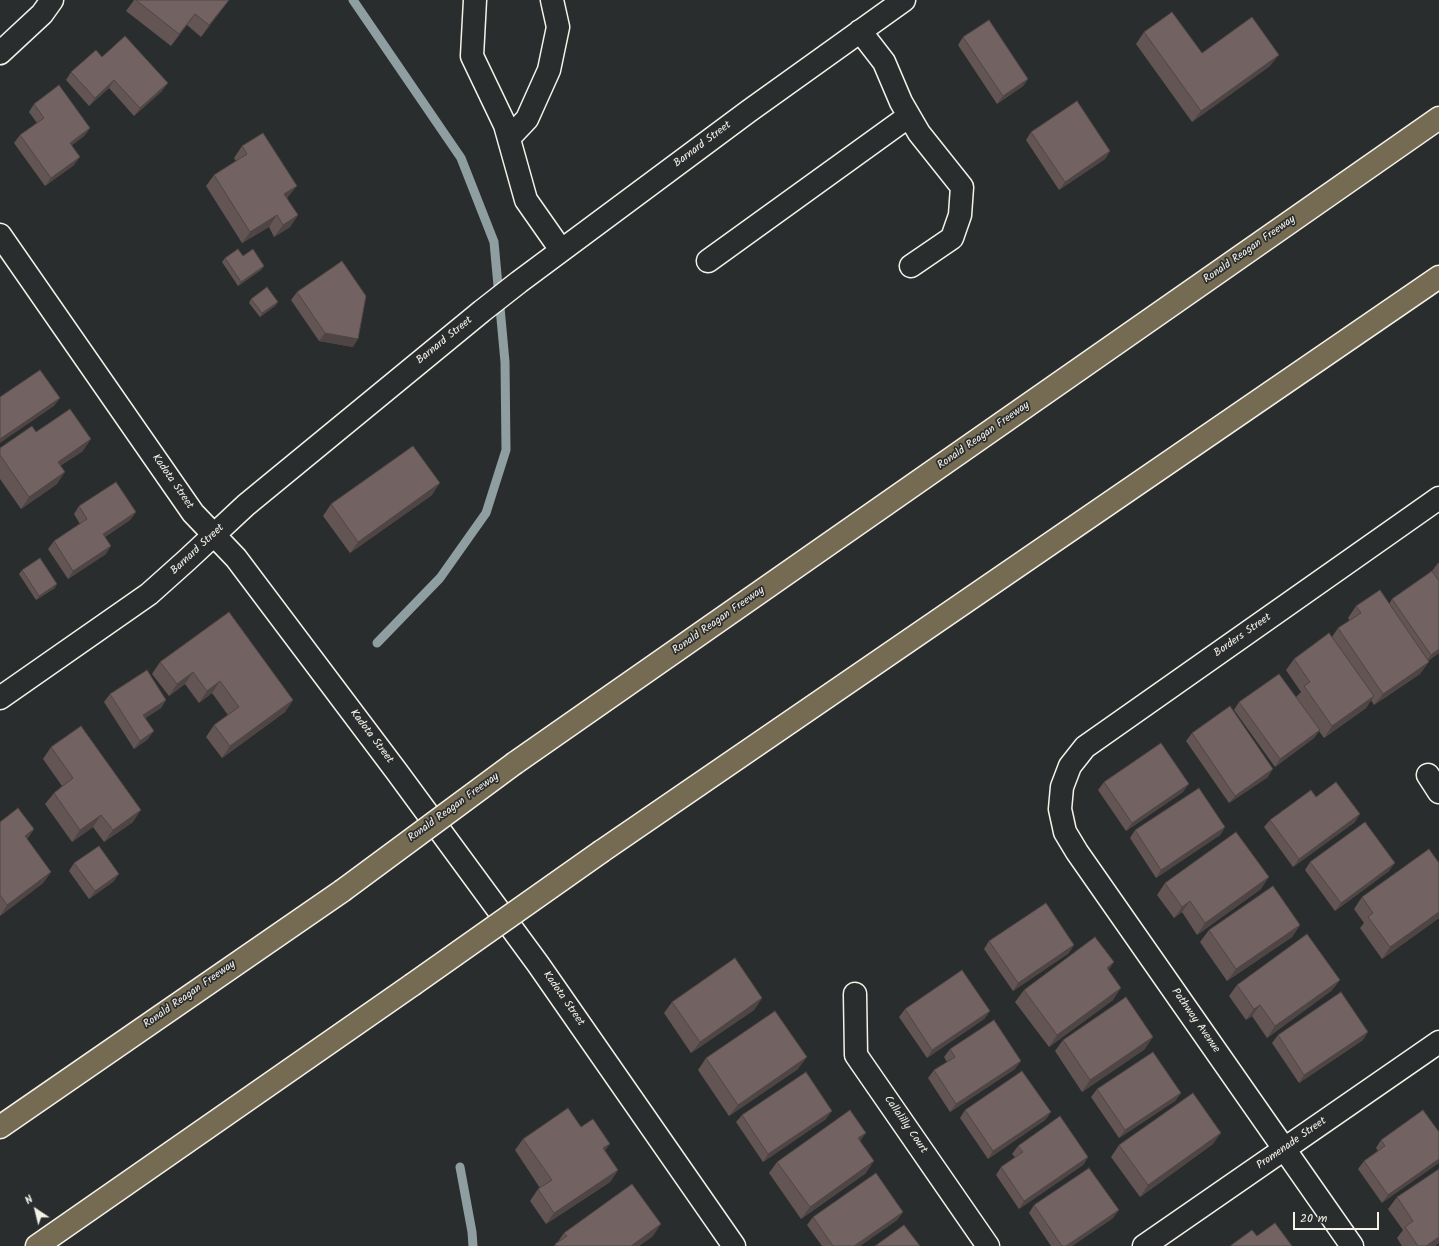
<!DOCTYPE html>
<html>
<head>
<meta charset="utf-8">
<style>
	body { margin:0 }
	#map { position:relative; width:1439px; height:1246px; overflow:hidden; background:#2a2d2e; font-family:Kalam,sans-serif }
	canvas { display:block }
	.north { position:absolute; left:16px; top:1190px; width:40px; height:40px; -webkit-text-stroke:3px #2a2d2e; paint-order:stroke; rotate:325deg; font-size:11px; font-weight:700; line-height:16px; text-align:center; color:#f4f1e8 }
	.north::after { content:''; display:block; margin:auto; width:14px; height:18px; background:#f4f1e8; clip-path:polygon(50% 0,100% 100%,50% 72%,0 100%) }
	.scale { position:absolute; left:1293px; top:1212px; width:86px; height:18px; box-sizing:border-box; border:2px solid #f4f1e8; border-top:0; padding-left:5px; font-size:12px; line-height:14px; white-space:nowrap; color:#f4f1e8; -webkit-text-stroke:3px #2a2d2e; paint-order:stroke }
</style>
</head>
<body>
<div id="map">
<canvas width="1439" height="1246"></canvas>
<div class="north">N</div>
<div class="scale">20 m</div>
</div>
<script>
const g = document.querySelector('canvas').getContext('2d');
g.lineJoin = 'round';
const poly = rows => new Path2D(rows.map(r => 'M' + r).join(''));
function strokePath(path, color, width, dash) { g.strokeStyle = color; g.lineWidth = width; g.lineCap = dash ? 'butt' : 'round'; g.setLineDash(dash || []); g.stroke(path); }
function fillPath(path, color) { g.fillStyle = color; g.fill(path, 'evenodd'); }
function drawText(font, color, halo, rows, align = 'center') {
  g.font = font + ' Kalam,sans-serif'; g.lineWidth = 3.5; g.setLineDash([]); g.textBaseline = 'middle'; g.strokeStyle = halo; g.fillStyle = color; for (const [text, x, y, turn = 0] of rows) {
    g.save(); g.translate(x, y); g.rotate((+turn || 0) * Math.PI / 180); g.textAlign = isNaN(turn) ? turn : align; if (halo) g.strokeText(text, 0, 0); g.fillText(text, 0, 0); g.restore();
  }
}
const stream = poly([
	[353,0,461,158,494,242,505,362,506,450,486,513,440,578,377,643],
	[460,1167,472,1232,473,1246]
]);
const minor = poly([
	[475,0,472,56,505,125,526,200,561,250],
	[860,31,884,62,901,102,919,133,962,187,960,215,952,238,911,266],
	[0,53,42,14,52,0],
	[509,138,527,119,549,70,558,27,552,0],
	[0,235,193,513,236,558,397,772,538,964,734,1246],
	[708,261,909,116],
	[0,698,149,594,187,560,246,505,482,311,519,282,749,111,904,0],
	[1428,775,1439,792],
	[855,994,856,1055,988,1246],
	[1144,1246,1439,1042],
	[1352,1246,1077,852,1065,832,1060,809,1062,787,1070,766,1085,747,1439,498]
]);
const highway = poly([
	[515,763,1439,118],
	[602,851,1439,277],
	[0,1127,342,891],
	[37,1246,412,985]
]);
const highwayBridge = poly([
	[342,891,515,763],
	[412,985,602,851]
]);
const wall = poly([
	[134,0,229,0,201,37,187,25,171,46,126,11],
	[1144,32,1202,53,1270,66,1192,122,1136,44],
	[963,37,1028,79,1023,86,997,104,958,45],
	[102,57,162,91,134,116,109,88,89,106,66,80,71,72],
	[34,104,90,128,84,136,72,145,74,165,45,186,14,143,20,135,37,123,29,112],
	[1031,132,1110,151,1105,159,1059,190,1026,140],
	[242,146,288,197,287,198,298,215,290,227,274,237,269,227,242,243,206,186,214,175,236,161,234,158],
	[225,258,264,266,261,270,238,286,222,262],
	[297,292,353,347,319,341,291,300],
	[251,299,278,302,275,306,260,317,249,303],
	[36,432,83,451,60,466,57,484,21,509,0,479,0,448],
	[432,495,350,553,323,516,331,504],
	[79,506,136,512,130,520,105,537,106,554,68,579,48,549,54,541,80,524,74,514],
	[1438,563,1439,563,1439,653,1428,661,1420,674,1374,705,1371,700,1366,708,1324,738,1319,731,1314,738,1275,767,1234,710,1239,702,1296,697,1301,692,1286,670,1294,659,1332,637,1338,628,1350,621,1348,618,1356,606,1389,604,1392,599,1432,571],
	[22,570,55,588,36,600,19,574],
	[160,662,293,700,285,712,222,758,206,737,214,725,228,715,212,693,199,703,185,684,169,696,152,674],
	[110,694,166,700,161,708,145,718,148,739,134,749,104,702],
	[1192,733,1268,777,1229,803,1186,741],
	[51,747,133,822,104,842,93,827,72,842,45,804,54,793,62,786,43,759],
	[1104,782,1183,792,1126,831,1098,790],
	[1316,797,1355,822,1293,867,1264,827,1270,820],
	[0,822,34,829,27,839,51,872,43,883,0,916],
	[1225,827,1220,835,1156,878,1130,838,1135,830],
	[1310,862,1389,871,1335,911,1305,870],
	[74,863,114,881,89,899,69,871],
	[1165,883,1261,889,1197,935,1182,912,1174,918,1157,895],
	[1362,897,1439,918,1382,959,1360,928,1364,923,1354,909],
	[1300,925,1292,937,1227,981,1200,942,1209,930],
	[989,941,1069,953,1013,991,984,949],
	[1340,980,1331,991,1267,1038,1252,1016,1246,1020,1229,996,1237,985],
	[1024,990,1113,1000,1049,1047,1015,1002],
	[762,998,754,1010,691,1053,664,1013,672,1002],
	[905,1009,990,1011,984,1019,927,1058,899,1017],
	[1278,1035,1363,1040,1299,1083,1272,1043],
	[1063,1040,1145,1049,1082,1092,1055,1051],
	[950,1049,1015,1069,950,1112,928,1078,934,1070,947,1062,944,1057],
	[706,1058,798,1069,729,1116,698,1070],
	[1097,1089,1181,1093,1175,1101,1119,1138,1091,1097],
	[965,1110,1051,1112,1045,1120,988,1159,960,1118],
	[742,1115,826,1119,763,1162,736,1122],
	[581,1127,605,1151,618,1170,610,1182,546,1224,530,1201,538,1189,540,1188,515,1150,523,1139],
	[1439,1132,1382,1203,1358,1169,1364,1161,1378,1151,1376,1148,1381,1140],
	[1213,1144,1140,1197,1111,1157,1119,1145],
	[1018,1146,1088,1157,1083,1165,1019,1209,996,1175,1001,1167,1015,1157,1012,1154],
	[777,1162,866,1173,801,1219,769,1173],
	[1397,1197,1439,1243,1435,1246,1402,1246,1397,1238,1403,1230,1388,1209],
	[1034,1205,1113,1218,1072,1246,1051,1246,1029,1213],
	[903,1212,897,1220,860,1246,822,1246,807,1225,813,1217],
	[564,1233,653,1236,639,1246,554,1246,557,1243]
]);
const shadedWall = poly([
	[229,0,223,8,201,37,209,25],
	[195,14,187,25,171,46,179,34],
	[1279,55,1270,66,1192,122,1201,111],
	[1028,79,1023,86,997,104,1003,96],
	[114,80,109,88,89,106,95,98],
	[168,83,162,91,134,116,140,108],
	[90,128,84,136,64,151,70,143],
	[1110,151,1105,159,1059,190,1065,182],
	[80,157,74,165,45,186,51,178],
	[297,186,288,197,276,205,284,194],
	[277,215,269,227,242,243,250,232],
	[298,215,290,227,274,237,283,225],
	[264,266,261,270,238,286,241,282],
	[278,302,275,306,260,317,262,313],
	[325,333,358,339,353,347,319,341],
	[60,398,54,406,0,443,0,439],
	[91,439,83,451,49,473,58,462],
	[65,472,57,484,21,509,29,497],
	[440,483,432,495,350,553,358,542],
	[136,512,130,520,97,542,103,534],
	[111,546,106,554,68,579,73,571],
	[57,584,55,588,36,600,39,596],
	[1439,649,1439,653,1425,662,1431,655],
	[1429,662,1420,674,1374,705,1383,694],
	[193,672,185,684,169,696,177,684],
	[220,681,212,693,199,703,207,691],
	[1374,696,1366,708,1324,738,1332,726],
	[166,700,161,708,138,723,143,715],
	[293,700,285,712,222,758,230,746],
	[1320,730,1314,738,1275,767,1280,759],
	[154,731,148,739,134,749,140,741],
	[1273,769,1268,777,1229,803,1235,796],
	[1189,784,1183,792,1126,831,1132,823],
	[141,810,133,822,104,842,113,830],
	[1360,814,1355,822,1293,867,1299,859],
	[101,815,93,827,72,842,80,830],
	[1225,827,1220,835,1156,878,1161,870],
	[34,829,26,841,25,836],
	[1395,863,1389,871,1335,911,1341,903],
	[51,872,43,883,0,916,7,905],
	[119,874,114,881,89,899,95,891],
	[1269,877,1261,889,1197,935,1205,923],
	[1190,901,1182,912,1174,918,1182,907],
	[1439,912,1439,918,1382,959,1390,947],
	[1300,925,1292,937,1227,981,1236,969],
	[1074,945,1069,953,1013,991,1018,983],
	[1114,962,1106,974,1107,968],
	[1340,980,1331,991,1267,1038,1275,1026],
	[1121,988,1113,1000,1049,1047,1057,1035],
	[762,998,754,1010,691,1053,700,1042],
	[1260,1005,1252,1016,1246,1020,1254,1009],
	[990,1011,984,1019,927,1058,932,1050],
	[1368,1032,1363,1040,1299,1083,1304,1075],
	[1153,1037,1145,1049,1082,1092,1090,1080],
	[807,1057,798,1069,729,1116,738,1105],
	[1021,1061,1015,1069,950,1112,956,1104],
	[1181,1093,1175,1101,1119,1138,1125,1130],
	[832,1111,826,1119,763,1162,768,1154],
	[1051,1112,1045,1120,988,1159,993,1151],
	[866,1133,858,1144,858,1138],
	[1221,1133,1213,1144,1140,1197,1148,1185],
	[610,1144,601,1156,603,1148],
	[1088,1157,1083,1165,1019,1209,1024,1201],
	[1439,1159,1439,1163,1382,1203,1388,1195],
	[874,1161,866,1173,801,1219,810,1207],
	[618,1170,610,1182,546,1224,554,1213],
	[1119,1210,1113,1218,1072,1246,1066,1246],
	[903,1212,897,1220,860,1246,854,1246],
	[661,1224,653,1236,639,1246,631,1246],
	[1439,1237,1439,1243,1435,1246,1426,1246]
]);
const building = poly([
	[136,0,229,0,209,25,195,14,179,34,136,0],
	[1172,12,1202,53,1252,17,1279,55,1201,111,1144,32,1172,12],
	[989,20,1028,79,1003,96,963,37,989,20],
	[125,36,168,83,140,108,114,80,95,98,71,72,96,50,102,57,125,36],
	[59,85,90,128,70,143,80,157,51,178,20,135,44,118,34,104,59,85],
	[1077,101,1110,151,1065,182,1031,132,1077,101],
	[263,133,297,186,284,194,298,215,283,225,277,215,250,232,214,175,247,154,242,146,263,133],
	[238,249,243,256,253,249,264,266,241,282,225,258,238,249],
	[342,261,366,296,358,339,325,333,297,292,342,261],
	[267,287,278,302,262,313,251,299,267,287],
	[40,370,60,398,0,439,0,397,40,370],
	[70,409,91,439,58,462,65,472,29,497,0,455,0,448,32,426,36,432,70,409],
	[413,446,440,483,358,542,331,504,413,446],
	[116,482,136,512,103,534,111,546,73,571,54,541,87,519,79,506,116,482],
	[40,558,57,584,39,596,22,570,40,558],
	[1432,571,1439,581,1439,649,1431,655,1392,599,1432,571],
	[1380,590,1429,662,1383,694,1338,628,1361,613,1356,606,1380,590],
	[229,612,293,700,230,746,214,725,239,707,220,681,207,691,193,672,177,684,160,662,229,612],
	[1329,633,1374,696,1332,726,1304,686,1310,682,1294,659,1329,633],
	[147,670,166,700,143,715,154,731,140,741,110,694,147,670],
	[1279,674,1320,730,1280,759,1239,702,1279,674],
	[1230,706,1273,769,1235,796,1192,733,1230,706],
	[81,726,141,810,113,830,101,815,80,830,54,793,73,778,51,747,81,726],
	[1161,743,1189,784,1132,823,1104,782,1161,743],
	[1336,782,1360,814,1299,859,1270,820,1311,790,1316,797,1336,782],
	[1199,788,1225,827,1161,870,1135,830,1199,788],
	[18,808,34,829,25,836,51,872,7,905,0,895,0,822,18,808],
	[1365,822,1395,863,1341,903,1310,862,1365,822],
	[1236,832,1269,877,1205,923,1190,901,1182,907,1165,883,1236,832],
	[99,846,119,874,95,891,74,863,99,846],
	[1429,849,1439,863,1439,912,1390,947,1368,917,1373,913,1362,897,1429,849],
	[1273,886,1300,925,1236,969,1209,930,1273,886],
	[1046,903,1074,945,1018,983,989,941,1046,903],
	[1307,934,1340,980,1275,1026,1260,1005,1254,1009,1237,985,1307,934],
	[1095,937,1114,962,1107,968,1121,988,1057,1035,1024,990,1095,937],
	[735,958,762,998,700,1042,672,1002,735,958],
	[962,970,990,1011,932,1050,905,1009,962,970],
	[1341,992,1368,1032,1304,1075,1278,1035,1341,992],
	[1126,997,1153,1037,1090,1080,1063,1040,1126,997],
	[775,1011,807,1057,738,1105,706,1058,775,1011],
	[994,1020,1021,1061,956,1104,934,1070,955,1057,950,1049,994,1020],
	[1153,1052,1181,1093,1125,1130,1097,1089,1153,1052],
	[1022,1071,1051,1112,993,1151,965,1110,1022,1071],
	[806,1072,832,1111,768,1154,742,1115,806,1072],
	[1193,1093,1221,1133,1148,1185,1119,1145,1193,1093],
	[568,1108,581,1127,593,1119,610,1144,603,1148,618,1170,554,1213,538,1189,552,1180,523,1139,568,1108],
	[850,1110,866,1133,858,1138,874,1161,810,1207,777,1162,850,1110],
	[1423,1110,1439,1132,1439,1159,1388,1195,1364,1161,1385,1146,1381,1140,1423,1110],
	[1060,1116,1088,1157,1024,1201,1001,1167,1023,1152,1018,1146,1060,1116],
	[1089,1168,1119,1210,1066,1246,1062,1246,1034,1205,1089,1168],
	[1439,1169,1439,1237,1426,1246,1418,1246,1405,1227,1413,1221,1397,1197,1439,1169],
	[876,1173,903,1212,854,1246,833,1246,813,1217,876,1173],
	[632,1184,661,1224,631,1246,557,1246,555,1244,567,1236,564,1233,632,1184],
	[1275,1223,1292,1246,1230,1246,1252,1230,1257,1236,1275,1223],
	[904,1225,920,1246,875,1246,904,1225]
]);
const streetNames = [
	["Barnard Street",703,145,-37],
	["Ronald Reagan Freeway",1250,250,-35],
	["Barnard Street",445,341,-39],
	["Ronald Reagan Freeway",984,436,-35],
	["Kadota Street",172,482,55],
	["Barnard Street",198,550,-43],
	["Ronald Reagan Freeway",719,621,-35],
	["Borders Street",1243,636,-35],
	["Kadota Street",371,737,53],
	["Ronald Reagan Freeway",454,808,-36],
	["Ronald Reagan Freeway",190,995,-35],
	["Kadota Street",563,999,55],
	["Pathway Avenue",1195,1021,55],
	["Callalilly Court",905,1125,55],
	["Promenade Street",1292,1144,-35]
];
strokePath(stream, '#8f9ea1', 9);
strokePath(minor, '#f4f1e8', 25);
strokePath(highway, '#f4f1e8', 25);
strokePath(minor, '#2a2d2e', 22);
strokePath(highway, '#746b52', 22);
strokePath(highwayBridge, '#f4f1e8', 25, []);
strokePath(highwayBridge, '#746b52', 22);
fillPath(wall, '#625554');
fillPath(shadedWall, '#504545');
fillPath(building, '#726362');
strokePath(building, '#504545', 1);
drawText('11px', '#f4f1e8', '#2a2d2e', streetNames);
</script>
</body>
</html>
